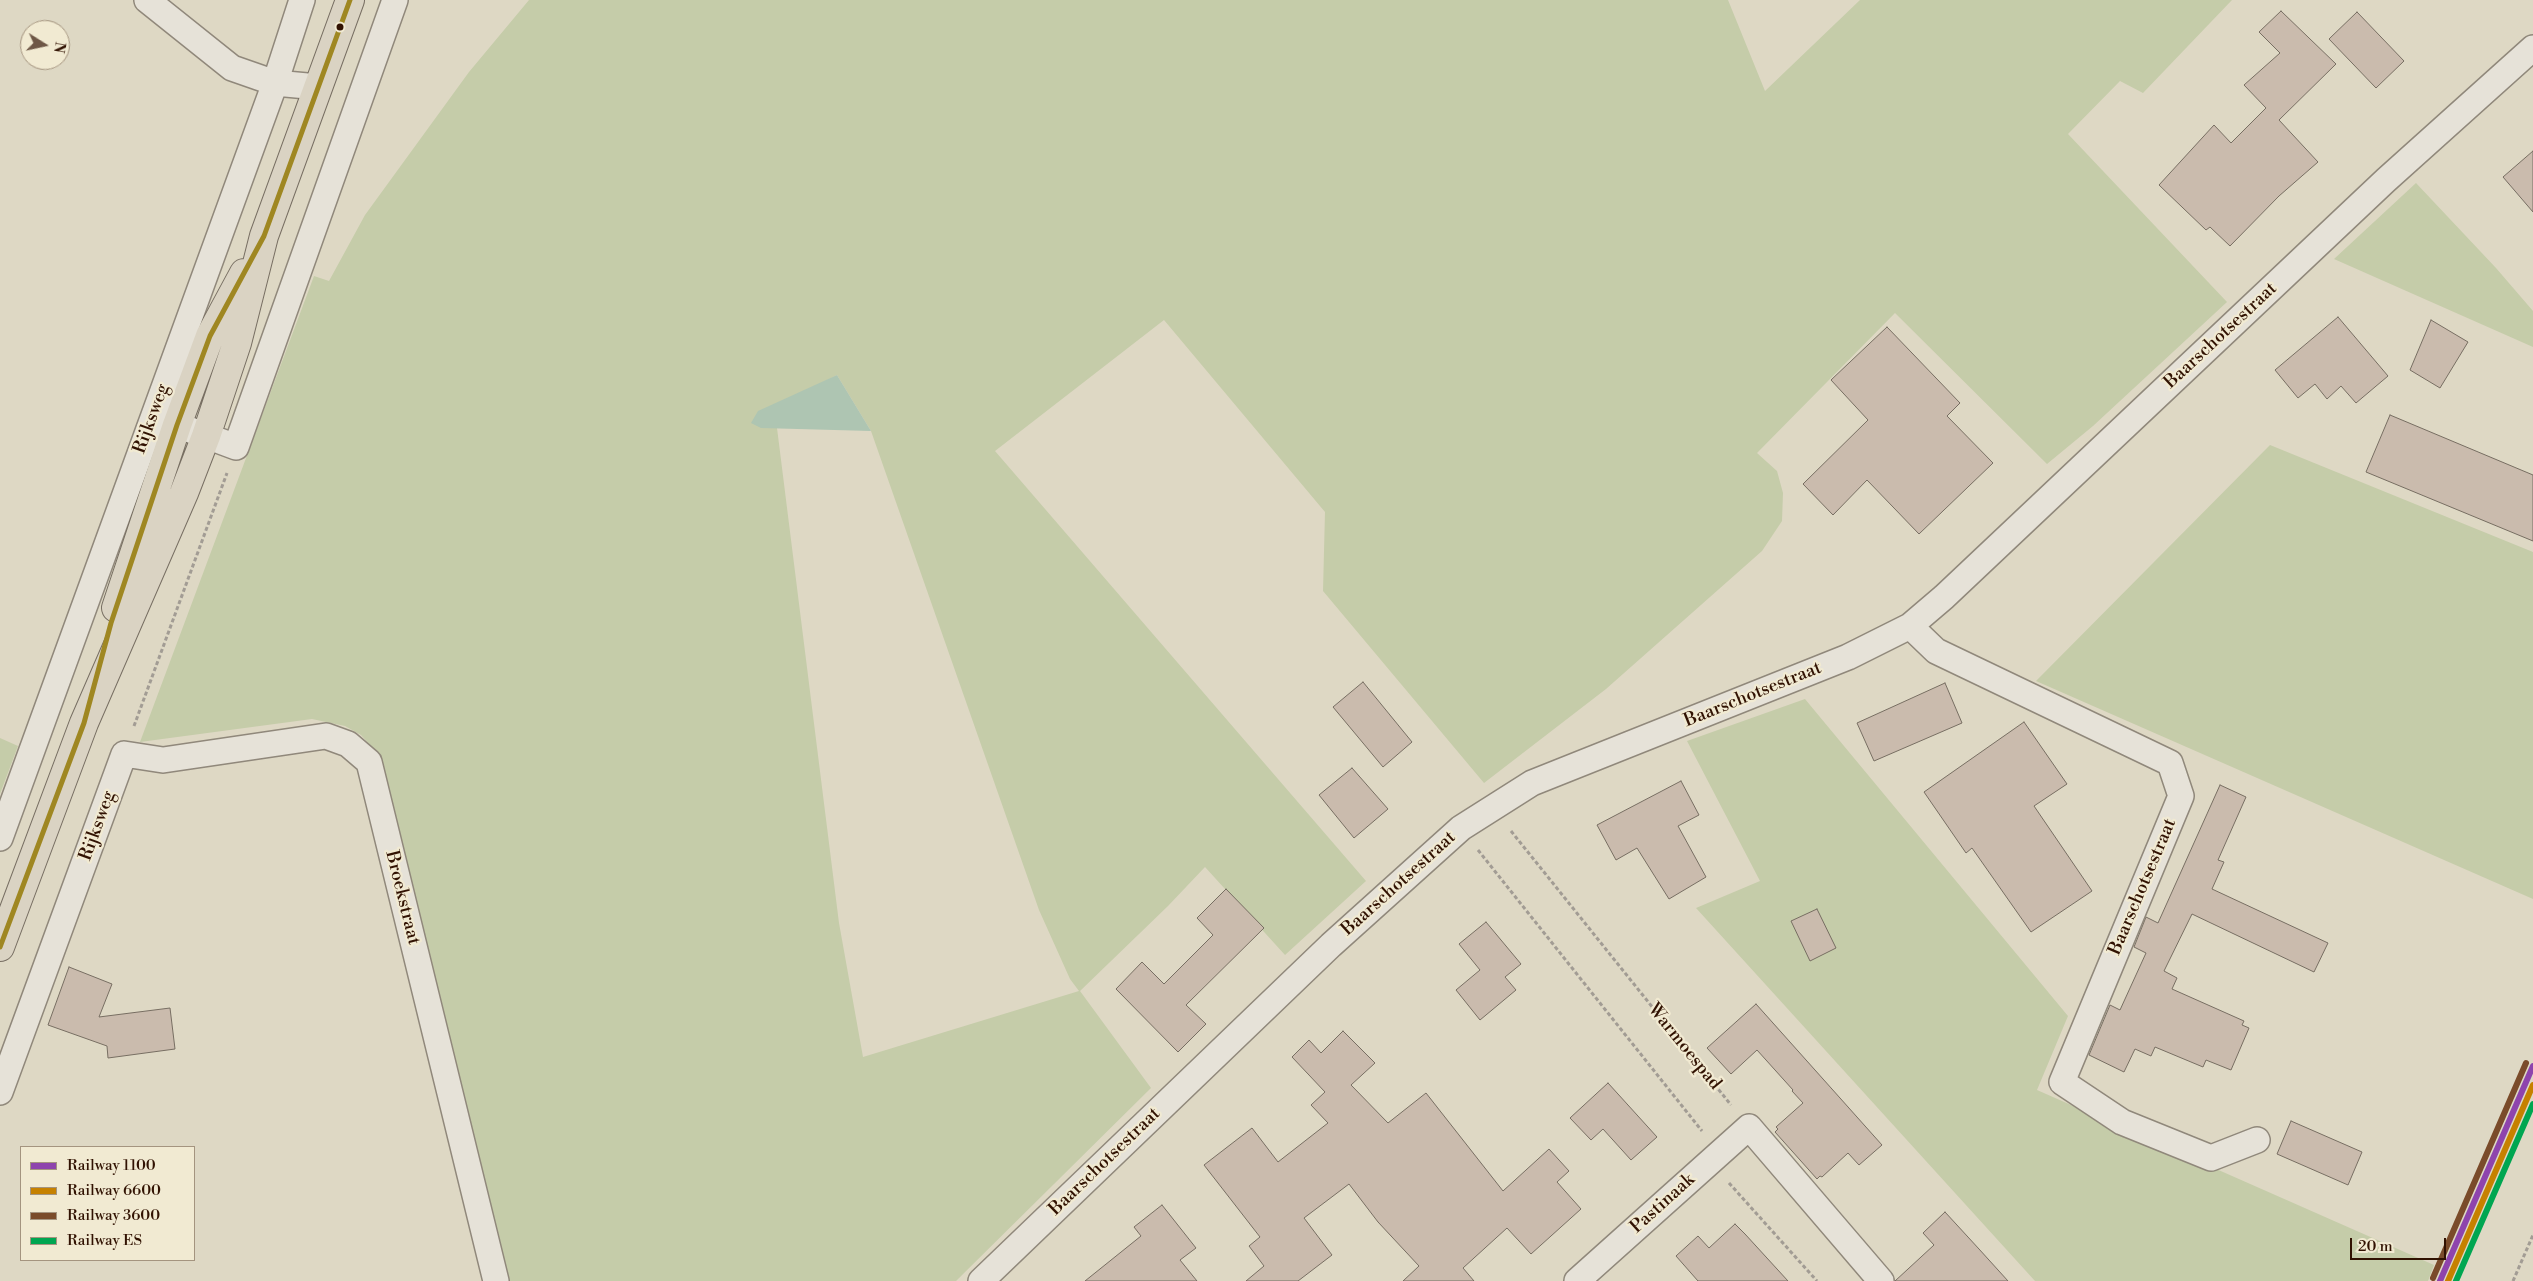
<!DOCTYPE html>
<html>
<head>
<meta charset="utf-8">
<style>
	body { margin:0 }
	#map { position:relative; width:2533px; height:1281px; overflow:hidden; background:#ded8c4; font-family:"Libre Bodoni",serif }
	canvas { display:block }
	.legend { position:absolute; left:20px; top:1146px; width:175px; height:115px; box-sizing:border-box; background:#f1ead2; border:1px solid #a4947f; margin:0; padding:6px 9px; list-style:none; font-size:15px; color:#311202 }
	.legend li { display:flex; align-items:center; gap:10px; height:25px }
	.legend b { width:25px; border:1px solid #a4947f }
	.north { position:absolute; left:20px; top:20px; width:50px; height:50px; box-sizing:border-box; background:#f1ead2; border:1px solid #a4947f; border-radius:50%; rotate:100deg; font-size:14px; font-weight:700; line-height:20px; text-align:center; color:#311202 }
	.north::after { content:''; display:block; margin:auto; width:18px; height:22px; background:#6e5746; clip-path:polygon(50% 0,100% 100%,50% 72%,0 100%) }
	.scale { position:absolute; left:2350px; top:1238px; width:96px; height:22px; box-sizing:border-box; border:2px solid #311202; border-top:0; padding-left:6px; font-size:15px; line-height:18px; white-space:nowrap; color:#311202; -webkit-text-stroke:4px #f1ead2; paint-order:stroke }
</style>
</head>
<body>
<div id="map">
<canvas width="2533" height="1281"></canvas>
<ul class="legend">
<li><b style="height:6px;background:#8e44ad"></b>Railway 1100</li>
<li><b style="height:6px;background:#c68100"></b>Railway 6600</li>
<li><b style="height:6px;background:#7a4b2a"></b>Railway 3600</li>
<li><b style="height:6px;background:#00a651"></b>Railway ES</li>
</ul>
<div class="north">N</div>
<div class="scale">20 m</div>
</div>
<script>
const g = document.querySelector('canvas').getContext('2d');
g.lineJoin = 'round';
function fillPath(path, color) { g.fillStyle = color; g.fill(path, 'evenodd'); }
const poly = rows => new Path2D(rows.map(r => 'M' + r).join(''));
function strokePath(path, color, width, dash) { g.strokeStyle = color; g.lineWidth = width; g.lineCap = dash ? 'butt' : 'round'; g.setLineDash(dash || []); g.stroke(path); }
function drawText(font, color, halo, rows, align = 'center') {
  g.font = font + ' "Libre Bodoni",serif'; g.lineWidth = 4.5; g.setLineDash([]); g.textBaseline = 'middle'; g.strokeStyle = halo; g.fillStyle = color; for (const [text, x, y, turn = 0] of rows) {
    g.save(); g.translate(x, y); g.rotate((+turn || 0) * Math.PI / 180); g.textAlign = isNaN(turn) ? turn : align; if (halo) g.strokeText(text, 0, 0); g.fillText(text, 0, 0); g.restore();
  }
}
const green = poly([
	[529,0,1728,0,1765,91,1860,0,2232,0,2143,93,2120,81,2068,134,2227,302,2093,426,2047,464,1895,313,1757,453,1777,471,1783,493,1782,521,1762,551,1606,689,1484,783,1323,591,1325,512,1164,320,995,451,1366,881,1285,955,1205,867,1168,906,1080,991,1151,1088,956,1281,501,1281,379,755,361,735,345,726,312,719,140,742,314,276,329,281,365,215,469,72],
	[837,375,871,431,1039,910,1070,979,1079,991,863,1057,839,923,777,428,761,428,818,385],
	[2416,183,2496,268,2533,311,2533,347,2334,259],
	[2270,445,2533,552,2533,899,2036,681],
	[1805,699,2068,1016,2037,1090,2434,1265,2428,1281,2035,1281,1696,908,1760,881,1687,741],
	[0,738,18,746,0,794]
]);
const water = poly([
	[837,375,871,431,761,428,751,423,758,411]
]);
const building = poly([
	[2281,11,2336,64,2279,120,2318,162,2279,196,2230,246,2210,227,2206,230,2159,185,2214,125,2231,143,2266,108,2244,85,2280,53,2259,32,2281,11],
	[2357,12,2404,61,2376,88,2329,39,2357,12],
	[2533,151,2533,212,2503,177,2533,151],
	[2338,317,2388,376,2356,403,2341,386,2327,399,2315,384,2298,398,2275,370,2338,317],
	[2431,320,2468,342,2440,388,2410,370,2431,320],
	[1887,327,1960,403,1947,416,1993,463,1919,534,1867,480,1833,515,1803,484,1868,420,1831,380,1887,327],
	[2390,415,2533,475,2533,541,2366,472,2390,415],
	[1363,682,1412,742,1383,767,1333,707,1363,682],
	[1945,683,1962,723,1874,761,1857,723,1945,683],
	[2024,722,2067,784,2034,806,2092,891,2031,932,1972,848,1966,853,1924,792,2024,722],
	[1352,768,1388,809,1354,838,1319,795,1352,768],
	[1681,781,1699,815,1678,826,1706,877,1669,899,1637,848,1616,860,1597,825,1681,781],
	[2220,785,2246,797,2218,860,2224,862,2212,889,2328,943,2314,972,2192,914,2164,971,2177,978,2172,989,2244,1021,2242,1025,2249,1028,2231,1070,2206,1060,2203,1067,2155,1047,2151,1056,2135,1049,2124,1072,2089,1055,2110,1005,2120,1010,2146,953,2134,947,2146,917,2158,923,2220,785],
	[1226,889,1264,928,1186,1005,1206,1024,1178,1052,1116,989,1142,962,1164,984,1213,935,1197,918,1226,889],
	[1817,909,1836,948,1810,961,1791,921,1817,909],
	[1486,922,1521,964,1505,977,1516,990,1480,1020,1456,990,1480,970,1459,944,1486,922],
	[69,967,112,984,99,1017,170,1008,175,1049,108,1058,107,1046,48,1025,69,967],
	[1756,1004,1882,1145,1859,1165,1848,1153,1822,1177,1820,1176,1817,1179,1775,1132,1778,1129,1776,1127,1803,1103,1792,1091,1793,1090,1757,1050,1731,1074,1707,1048,1756,1004],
	[1343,1031,1375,1063,1351,1085,1388,1123,1426,1093,1503,1191,1549,1149,1569,1171,1557,1182,1581,1209,1531,1254,1507,1228,1463,1268,1474,1281,1403,1281,1419,1266,1378,1222,1349,1184,1304,1218,1332,1255,1298,1281,1246,1281,1264,1266,1249,1246,1260,1237,1204,1165,1252,1128,1278,1162,1328,1123,1311,1105,1325,1092,1292,1057,1309,1040,1321,1053,1343,1031],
	[1608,1083,1657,1137,1631,1160,1603,1129,1591,1140,1570,1118,1608,1083],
	[2291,1121,2362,1152,2348,1185,2277,1154,2291,1121],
	[1162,1205,1196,1248,1180,1260,1197,1281,1085,1281,1141,1236,1134,1227,1162,1205],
	[1945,1212,1979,1249,2008,1281,1895,1281,1934,1245,1923,1233,1945,1212],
	[1735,1224,1745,1234,1788,1281,1698,1281,1676,1256,1698,1236,1709,1248,1735,1224]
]);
const path = poly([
	[134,726,227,473],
	[1511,831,1731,1105],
	[1478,850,1702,1131],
	[1729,1183,1817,1281],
	[2513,1281,2533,1235]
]);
const street = poly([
	[147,0,232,68,275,83,318,87],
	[177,425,236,447,395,0],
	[1910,626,1936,651,2170,763,2181,796,2062,1082,2122,1122,2211,1158,2257,1140],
	[0,838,275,83,302,0],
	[0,1092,124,754,163,760,326,736,348,744,369,762,496,1281],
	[981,1281,1331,945,1461,828,1532,783,1848,657,1910,626,1944,597,2386,180,2533,48],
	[1577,1281,1749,1127,1881,1281]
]);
const primary = poly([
	[116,608,177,425,210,336,244,273],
	[0,947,84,723,184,493,206,436,237,343,264,236,350,0]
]);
const bus1 = poly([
	[0,947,84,723,111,623,177,425,210,336,264,236,350,0]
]);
const rail1 = poly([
	[2440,1281,2533,1066]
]);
const rail2 = poly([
	[2448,1281,2533,1085]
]);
const rail3 = poly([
	[2433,1278,2526,1063]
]);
const rail4 = poly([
	[2456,1281,2533,1104]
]);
const markers = [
	[340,27,4.5,"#311202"]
];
const streetNames = [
	["Baarschotsestraat",2221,336,-43],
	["Rijksweg",152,419,-70],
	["Baarschotsestraat",1753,695,-22],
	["Rijksweg",98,826,-70],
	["Baarschotsestraat",1399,884,-42],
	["Baarschotsestraat",2143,887,-67],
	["Broekstraat",402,898,76],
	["Warmoespad",1684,1047,51],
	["Baarschotsestraat",1105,1162,-44],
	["Pastinaak",1663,1204,-42]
];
fillPath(green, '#c5cca9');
fillPath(water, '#aec5b2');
fillPath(building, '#cabbad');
strokePath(building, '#776e62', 1);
strokePath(street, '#90887b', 28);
strokePath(primary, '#776e62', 30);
strokePath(path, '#a29c94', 3, [4, 2.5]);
strokePath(street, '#e6e2d8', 25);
strokePath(primary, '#dad3c3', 28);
strokePath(bus1, '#9f8722', 5);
strokePath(rail1, '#8e44ad', 6);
strokePath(rail2, '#c68100', 6);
strokePath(rail3, '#7a4b2a', 6);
strokePath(rail4, '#00a651', 6);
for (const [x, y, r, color] of markers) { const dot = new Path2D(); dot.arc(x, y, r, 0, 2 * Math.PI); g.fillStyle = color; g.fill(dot); strokePath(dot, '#f1ead2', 2); }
drawText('18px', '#311202', '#f1ead2', streetNames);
</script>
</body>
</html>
